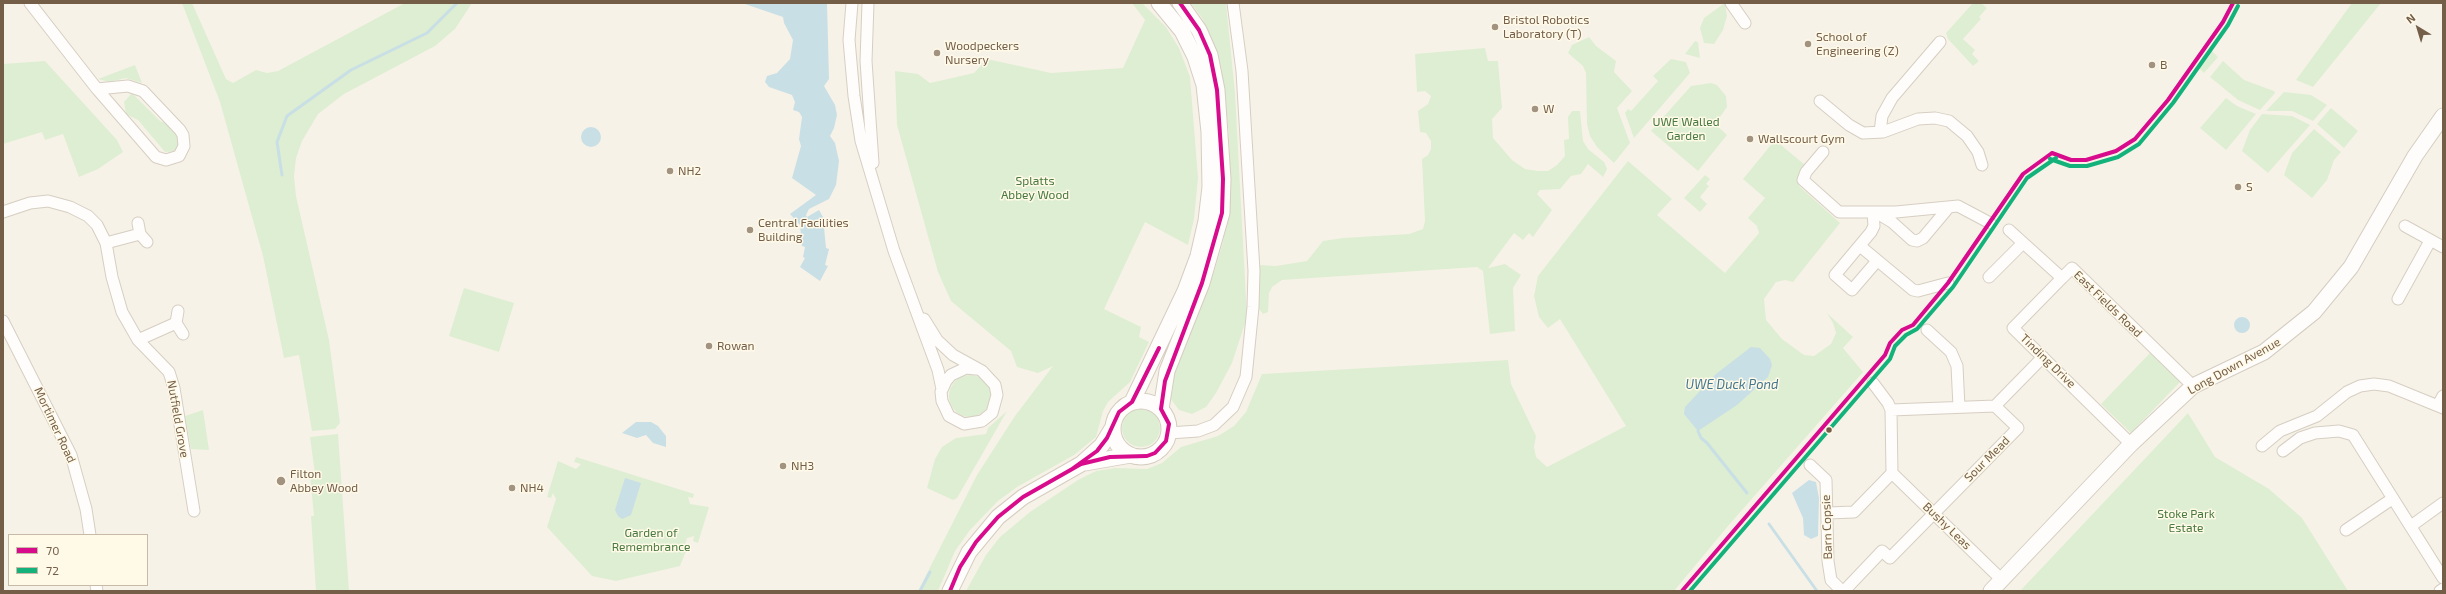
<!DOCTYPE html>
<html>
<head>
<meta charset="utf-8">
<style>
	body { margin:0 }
	#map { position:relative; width:2446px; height:594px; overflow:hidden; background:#f7f2e7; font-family:"Exo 2",sans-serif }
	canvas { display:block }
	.frame { position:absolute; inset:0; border:4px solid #745e48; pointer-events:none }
	.legend { position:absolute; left:8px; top:534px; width:140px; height:52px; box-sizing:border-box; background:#fff9e8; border:1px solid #c7bba8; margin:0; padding:5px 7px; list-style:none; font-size:12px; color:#745e48 }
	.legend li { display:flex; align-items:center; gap:8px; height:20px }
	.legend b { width:20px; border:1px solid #c7bba8 }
	.north { position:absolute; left:2398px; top:8px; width:40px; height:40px; -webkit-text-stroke:3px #fff9e8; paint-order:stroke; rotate:322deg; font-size:11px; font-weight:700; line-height:16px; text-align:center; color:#745e48 }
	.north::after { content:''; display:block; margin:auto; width:14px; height:18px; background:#745e48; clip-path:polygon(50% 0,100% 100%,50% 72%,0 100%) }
</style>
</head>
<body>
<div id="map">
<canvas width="2446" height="594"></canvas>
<div class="frame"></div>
<ul class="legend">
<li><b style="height:5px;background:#d70b8c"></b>70</li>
<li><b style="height:5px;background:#13b27b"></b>72</li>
</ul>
<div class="north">N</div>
</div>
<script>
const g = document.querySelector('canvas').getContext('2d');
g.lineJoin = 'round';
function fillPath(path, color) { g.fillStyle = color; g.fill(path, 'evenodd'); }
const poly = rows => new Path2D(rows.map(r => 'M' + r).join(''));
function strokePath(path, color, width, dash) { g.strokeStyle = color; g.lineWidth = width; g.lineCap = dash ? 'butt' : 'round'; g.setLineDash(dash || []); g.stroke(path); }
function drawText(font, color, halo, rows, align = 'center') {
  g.font = font + ' "Exo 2",sans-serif'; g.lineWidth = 3; g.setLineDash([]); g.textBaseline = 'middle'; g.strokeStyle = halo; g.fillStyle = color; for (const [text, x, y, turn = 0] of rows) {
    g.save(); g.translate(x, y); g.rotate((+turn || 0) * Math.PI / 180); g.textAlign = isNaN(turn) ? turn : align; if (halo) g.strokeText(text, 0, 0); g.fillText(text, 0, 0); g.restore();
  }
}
const green = poly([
	[182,3,192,3,226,79,233,83,256,70,267,73,278,71,405,3,472,3,455,29,435,46,344,94,318,114,302,141,296,158,294,176,296,196,329,340,340,423,335,429,312,431,299,355,284,358,263,256,220,102],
	[1132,3,1142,3,1166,27,1179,48,1190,77,1198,178,1194,219,1188,245,1145,222,1104,309,1141,327,1139,337,1149,342,1130,382,1108,402,1103,411,1096,437,1074,455,1017,487,998,501,970,530,955,551,938,591,918,591,977,475,1015,416,1053,366,1038,373,1017,367,1011,351,951,301,938,272,897,125,895,71,918,74,930,83,974,73,987,59,1051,73,1123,68,1145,20],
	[1191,3,1226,3,1235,93,1247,317,1232,363,1216,393,1206,407,1192,414,1179,410,1170,398,1173,389,1168,388,1214,272,1223,242,1227,219,1230,171,1229,134,1221,66,1213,41,1202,18],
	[1725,3,1727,16,1723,30,1714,44,1704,43,1700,28,1704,18],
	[1973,3,1981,3,1987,8,1979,17,1981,19,1963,39,1975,50,1972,54,1979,61,1973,66,1948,39,1946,33],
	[2352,3,2381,3,2313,87,2296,80],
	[1589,37,1596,46,1616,61,1614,72,1632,91,1617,108,1630,143,1614,163,1597,147,1590,136,1587,124,1586,73,1583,66,1568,53,1572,45],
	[1695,41,1698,42,1700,58,1685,54],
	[1485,48,1488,61,1498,61,1502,108,1492,119,1493,138,1512,160,1525,169,1538,171,1548,171,1557,165,1565,156,1564,140,1569,139,1568,117,1572,111,1580,111,1583,141,1588,149,1604,162,1607,169,1603,177,1588,164,1581,174,1571,176,1560,189,1540,190,1537,194,1552,210,1533,237,1529,233,1523,240,1514,233,1488,268,1505,264,1521,275,1513,288,1515,331,1490,334,1483,271,1477,267,1282,280,1272,287,1269,293,1268,312,1263,314,1259,309,1260,265,1276,266,1307,261,1323,241,1343,238,1409,234,1423,229,1425,221,1422,159,1428,155,1431,149,1431,141,1426,133,1420,132,1418,111,1428,104,1431,96,1425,91,1417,92,1415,54],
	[2211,50,2218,57,2204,73,2198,67],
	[1671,59,1686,62,1690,73,1634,138,1625,113,1628,109,1631,111,1658,81,1653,76],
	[45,61,117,140,123,152,98,169,79,177,63,134,45,140,42,132,3,144,3,64],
	[2223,61,2244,80,2274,91,2275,93,2260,110,2238,100,2210,77],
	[135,65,142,83,126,78,109,82,98,79],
	[1711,83,1717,85,1726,96,1727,107,1715,124,1727,135,1698,171,1651,131,1691,86],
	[2284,92,2311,95,2327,105,2313,121,2292,111,2266,111],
	[132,93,160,121,171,125,181,142,177,151,165,152,138,120,126,114,124,102],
	[2226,98,2237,106,2256,114,2226,150,2200,128],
	[2331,108,2358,131,2344,148,2317,124],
	[2262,114,2292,116,2310,125,2268,173,2242,151,2250,130],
	[2314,129,2341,152,2334,160,2327,180,2312,198,2284,175,2292,153],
	[1775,140,1805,165,1800,172,1799,186,1840,223,1793,282,1785,280,1776,282,1764,299,1766,320,1782,339,1804,355,1814,356,1831,344,1836,333,1833,323,1827,313,1853,337,1843,348,1863,372,1728,526,1674,591,966,591,986,555,1000,537,1030,512,1078,480,1096,471,1115,468,1147,469,1162,463,1181,447,1218,436,1234,426,1246,412,1262,374,1508,360,1511,384,1536,436,1534,447,1536,457,1547,467,1626,426,1560,319,1548,328,1539,317,1534,296,1538,276,1628,161,1672,199,1657,215,1725,273,1759,233,1757,226,1748,218,1765,198,1743,179],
	[1705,175,1710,179,1706,184,1709,186,1700,197,1707,204,1700,212,1684,198],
	[464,288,514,303,499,352,449,336],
	[2150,353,2180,382,2131,433,2101,404],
	'949 396a21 21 0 1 1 42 0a21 21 0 1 1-42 0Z',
	'1122 428a19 19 0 1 1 38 0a19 19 0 1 1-38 0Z',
	[203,410,209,450,191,449,185,416],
	[1007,411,957,498,953,500,927,488,935,459,942,447,956,438,986,434,988,428],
	[2188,413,2215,457,2269,489,2302,518,2348,591,2020,591],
	[338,434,349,591,316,591,311,516,314,516,310,475,315,474,310,437],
	[576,457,694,494,693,498,688,497,690,504,709,507,698,543,693,541,694,536,687,538,685,545,688,546,680,566,616,581,592,576,547,527,556,499,553,493,551,498,547,497,558,461,576,469,581,464,574,462]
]);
const water = poly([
	[742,3,827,3,829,79,824,86,835,105,837,115,834,128,830,136,835,143,839,161,836,185,829,199,809,209,806,215,807,217,819,210,823,217,826,248,829,249,825,265,828,266,820,281,800,267,805,258,803,257,805,247,802,246,800,225,790,214,816,195,792,178,801,146,799,139,802,117,799,112,793,110,795,102,792,95,769,87,765,82,767,76,777,73,790,59,793,40,784,23,783,17],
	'581 137a10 10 0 1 1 20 0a10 10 0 1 1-20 0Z',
	'2234 325a8 8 0 1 1 16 0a8 8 0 1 1-16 0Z',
	[1751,347,1760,348,1770,359,1772,365,1768,377,1737,405,1698,431,1684,414,1685,407,1716,374],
	[636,422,651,422,658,426,666,436,666,447,653,443,646,435,637,438,622,433],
	[625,478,641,483,631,515,622,519,618,516,615,510],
	[1809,480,1816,482,1819,498,1818,536,1811,539,1804,535,1803,518,1792,493]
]);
const stream = poly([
	[282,175,277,142,287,116,351,70,427,33,457,3],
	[1698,431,1701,438,1707,443,1747,493],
	[1769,524,1817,591],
	[920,591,930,572]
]);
const street = poly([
	[30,3,97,89],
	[852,3,849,40,854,96,861,141,894,251,938,370,942,389],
	[868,3,866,61,873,163],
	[1731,3,1745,23],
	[128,86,143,91,180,130,183,135,184,146,179,156,166,160,156,157,97,89,128,86],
	[1820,101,1849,125,1863,133,1883,132,1918,119,1935,118,1949,121,1967,136,1978,152,1982,165],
	[1880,132,1882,116,1892,98,1940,42],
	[1823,152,1806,172,1803,180,1839,212,1896,212,1958,206,1990,223],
	[3,212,30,203,48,201,70,207,88,216,97,225,106,243,112,277,122,312,138,340,169,372,174,388,194,511],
	[1873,212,1874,226,1871,232,1835,275,1852,290,1877,261],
	[1877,213,1892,222,1912,240,1917,241,1923,238,1949,207],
	[138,223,140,234,147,242],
	[2405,226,2443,247],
	[2009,230,2062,278,2072,268,2193,386],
	[106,243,140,234],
	[1860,246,1913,290,1918,291,1948,283],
	[1989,277,2023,243],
	[2062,278,2013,328,2131,444],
	[2398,299,2430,241],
	[178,311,176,323,183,334],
	[924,319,937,340,953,355,982,371,995,385,997,395,992,413,982,421,964,424,949,416,942,401,941,392,946,381,951,375,966,368,975,369],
	[3,321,71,455,86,509,90,535],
	[1927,330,1951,352,1957,366,1959,407],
	[138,340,176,323],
	[2438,405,2443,396],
	[1891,410,1995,406,2043,357],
	[1169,433,1198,431,1214,425,1233,407,1246,377,1253,307,1254,271,1242,71,1233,3],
	[2262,446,2280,431,2317,416,2347,392,2360,386,2374,384,2389,386,2443,408],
	[2283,451,2300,438,2315,433,2339,431,2353,435,2443,578],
	[1810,465,1826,480,1828,561,1831,580,1842,591],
	[1892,473,2002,580],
	[1828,513,1854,512,1892,473,1891,410,1888,403,1873,383],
	[2411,526,2443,503],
	[2346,530,2392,499],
	[96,585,97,591],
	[1844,591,1882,551,1890,558,2018,428,1995,406],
	[2440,591,2443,589]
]);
const secondary = poly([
	'1113 429a28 28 0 1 1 56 0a28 28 0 1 1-56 0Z',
	[1132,402,1185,291,1198,256,1206,221,1210,187,1209,132,1204,85,1195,57,1182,31,1159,3],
	[1161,409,1167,371,1202,283,1222,213,1223,179,1217,90,1210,55,1199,30,1180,3],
	[1085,463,1131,455],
	[950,591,969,552,998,517,1023,497,1081,464,1102,445,1113,427],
	[1991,591,2131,444,2193,386,2264,352,2314,312,2351,267,2415,156,2443,116]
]);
const bus1 = poly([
	[2052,153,2071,160,2086,160,2116,151,2135,139,2168,100,2223,22,2233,3],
	[1072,469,1097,451,1107,438,1119,412,1132,402,1159,348],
	[950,591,960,567,976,542,998,517,1023,497,1081,464,1110,457,1147,456,1155,453,1166,441,1169,424,1161,409,1165,381,1202,283,1222,213,1223,179,1217,90,1210,55,1199,30,1180,3],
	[1682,591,1885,355,1890,343,1902,330,1913,325,1948,283,2023,174,2052,153]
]);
const bus2 = poly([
	[2050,159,2070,166,2087,166,2118,157,2139,144,2173,103,2228,25,2238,6],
	[1690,591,1890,359,1895,346,1906,335,1917,329,1953,287,2027,178,2056,158]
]);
const markers = [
	[1495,27,4,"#a29280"],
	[1808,44,4,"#a29280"],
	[937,53,4,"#a29280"],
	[2152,65,4,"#a29280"],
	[1535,109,4,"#a29280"],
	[1750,139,4,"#a29280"],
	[670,171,4,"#a29280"],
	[2238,187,4,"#a29280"],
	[750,230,4,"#a29280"],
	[709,346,4,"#a29280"],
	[1829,430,3.5,"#745e48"],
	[783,466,4,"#a29280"],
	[281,481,5,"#a29280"],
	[512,488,4,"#a29280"]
];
const poiNames = [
	["Bristol Robotics",1503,20],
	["Laboratory (T)",1503,34],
	["School of",1816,37],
	["Engineering (Z)",1816,51],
	["Woodpeckers",945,46],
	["Nursery",945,60],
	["B",2160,65],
	["W",1543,109],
	["Wallscourt Gym",1758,139],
	["NH2",678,171],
	["S",2246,187],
	["Central Facilities",758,223],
	["Building",758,237],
	["Rowan",717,346],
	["NH3",791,466],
	["Filton",290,474],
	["Abbey Wood",290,488],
	["NH4",520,488]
];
const parkNames = [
	["UWE Walled",1686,122],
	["Garden",1686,136],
	["Splatts",1035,181],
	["Abbey Wood",1035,195],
	["Stoke Park",2186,514],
	["Estate",2186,528],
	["Garden of",651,533],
	["Remembrance",651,547]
];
const streetNames = [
	["East Fields Road",2108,304,44],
	["Tinding Drive",2048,361,44],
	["Long Down Avenue",2234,366,-29],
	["Nutfield Grove",178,419,80],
	["Mortimer Road",55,425,65],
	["Sour Mead",1987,459,-45],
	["Bushy Leas",1947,526,44],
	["Barn Copsie",1827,527,-92]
];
const waterNames = [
	["UWE Duck Pond",1732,385]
];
fillPath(green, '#deeed2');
fillPath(water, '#c9dfe6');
strokePath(stream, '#c9dfe6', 3);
strokePath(street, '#d6cec2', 13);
strokePath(secondary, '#d5cdc1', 17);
strokePath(street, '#fefdfb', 11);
strokePath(secondary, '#fefdfb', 15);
strokePath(bus1, '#d70b8c', 4);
strokePath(bus2, '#13b27b', 4);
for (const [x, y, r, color] of markers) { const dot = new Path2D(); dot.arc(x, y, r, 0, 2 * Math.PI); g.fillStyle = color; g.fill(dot); strokePath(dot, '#fff9e8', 1.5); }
drawText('12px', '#745e48', '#fff9e8', poiNames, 'left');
drawText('12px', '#487a40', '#fff9e8', parkNames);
drawText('12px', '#745e48', '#fff9e8', streetNames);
drawText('italic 13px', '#43778f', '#fff9e8', waterNames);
</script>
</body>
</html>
